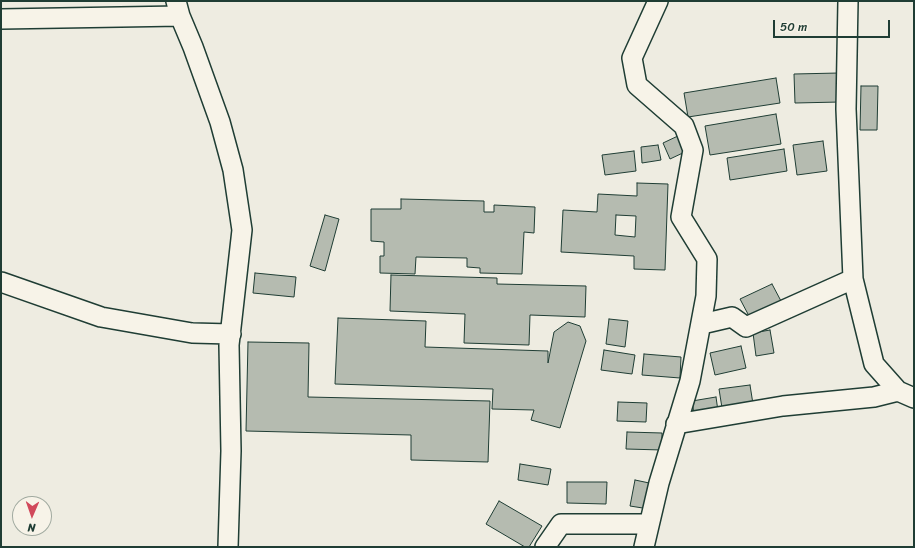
<!DOCTYPE html>
<html>
<head>
<meta charset="utf-8">
<style>
	body { margin:0 }
	#map { position:relative; width:915px; height:548px; overflow:hidden; background:#eeece1; font-family:Sriracha,sans-serif }
	canvas { display:block }
	.frame { position:absolute; inset:0; border:2px solid #1f3d34; pointer-events:none }
	.north { position:absolute; left:12px; top:496px; width:40px; height:40px; box-sizing:border-box; background:#f7f3e8; border:1px solid #a1aaa0; border-radius:50%; rotate:182deg; font-size:11px; font-weight:700; line-height:16px; text-align:center; color:#1f3d34 }
	.north::after { content:''; display:block; margin:auto; width:14px; height:18px; background:#d1495b; clip-path:polygon(50% 0,100% 100%,50% 72%,0 100%) }
	.scale { position:absolute; left:773px; top:20px; width:117px; height:18px; box-sizing:border-box; border:2px solid #1f3d34; border-top:0; padding-left:5px; font-size:12px; line-height:14px; white-space:nowrap; color:#1f3d34; -webkit-text-stroke:3px #f7f3e8; paint-order:stroke }
</style>
</head>
<body>
<div id="map">
<canvas width="915" height="548"></canvas>
<div class="frame"></div>
<div class="north">N</div>
<div class="scale">50 m</div>
</div>
<script>
const g = document.querySelector('canvas').getContext('2d');
g.lineJoin = 'round';
function fillPath(path, color) { g.fillStyle = color; g.fill(path, 'evenodd'); }
const poly = rows => new Path2D(rows.map(r => 'M' + r).join(''));
function strokePath(path, color, width, dash) { g.strokeStyle = color; g.lineWidth = width; g.lineCap = dash ? 'butt' : 'round'; g.setLineDash(dash || []); g.stroke(path); }
const building = poly([
	[839,73,840,102,795,103,794,74,839,73],
	[776,78,780,103,688,117,684,93,776,78],
	[861,86,878,86,877,130,860,130,861,86],
	[776,114,781,144,710,155,705,126,776,114],
	[680,135,687,151,670,159,663,143,680,135],
	[823,141,827,171,797,175,793,145,823,141],
	[658,145,661,160,642,163,641,147,658,145],
	[784,149,787,171,730,180,727,158,784,149],
	[634,151,636,171,605,175,602,155,634,151],
	[637,183,668,184,665,270,634,269,634,256,561,252,563,210,597,212,598,194,637,196,637,183],
	[616,215,636,216,635,237,615,235,616,215],
	[401,199,484,201,484,212,494,212,494,205,535,207,534,233,524,232,522,274,480,273,480,268,467,267,467,258,416,257,415,274,380,273,380,256,384,256,384,242,371,241,371,209,401,209,401,199],
	[325,215,339,219,325,271,310,266,325,215],
	[255,273,296,277,294,297,253,293,255,273],
	[391,275,497,278,497,284,586,286,585,317,530,315,529,345,464,343,465,314,390,311,391,275],
	[772,284,781,301,749,316,740,299,772,284],
	[338,318,426,321,425,347,548,351,548,363,554,332,568,322,580,326,586,341,560,428,531,420,534,410,492,409,493,389,335,384,338,318],
	[609,319,628,321,625,347,606,344,609,319],
	[770,330,774,353,756,356,753,333,770,330],
	[248,342,309,343,308,397,490,401,488,462,411,460,411,435,246,431,248,342],
	[741,346,746,368,715,375,710,353,741,346],
	[604,350,635,355,632,374,601,370,604,350],
	[644,354,681,357,680,378,642,375,644,354],
	[750,385,753,404,722,408,719,389,750,385],
	[716,397,718,411,694,414,692,401,716,397],
	[618,402,647,403,646,422,617,421,618,402],
	[627,432,662,433,662,450,626,449,627,432],
	[520,464,551,469,548,485,518,480,520,464],
	[635,480,654,484,649,509,630,506,635,480],
	[567,482,607,482,606,504,567,503,567,482],
	[499,501,542,526,529,547,525,547,486,524,499,501]
]);
const minor = poly([
	[176,1,180,16,193,47,220,122,233,170,242,230,229,345,231,451,228,547],
	[848,1,846,109,853,279,874,364,898,391,914,398],
	[1,19,180,16],
	[1,282,101,317,192,333,231,334],
	[702,324,732,317,746,327,853,279],
	[676,424,783,406,874,397,898,391],
	[545,547,561,524,649,524],
	[644,547,659,483,690,381,706,296,707,259,681,217,693,150,684,126,637,85,632,58,658,1]
]);
fillPath(building, '#b5bbb0');
strokePath(building, '#1f3d34', 1);
strokePath(minor, '#1f3d34', 22);
strokePath(minor, '#f7f3e8', 19);
</script>
</body>
</html>
